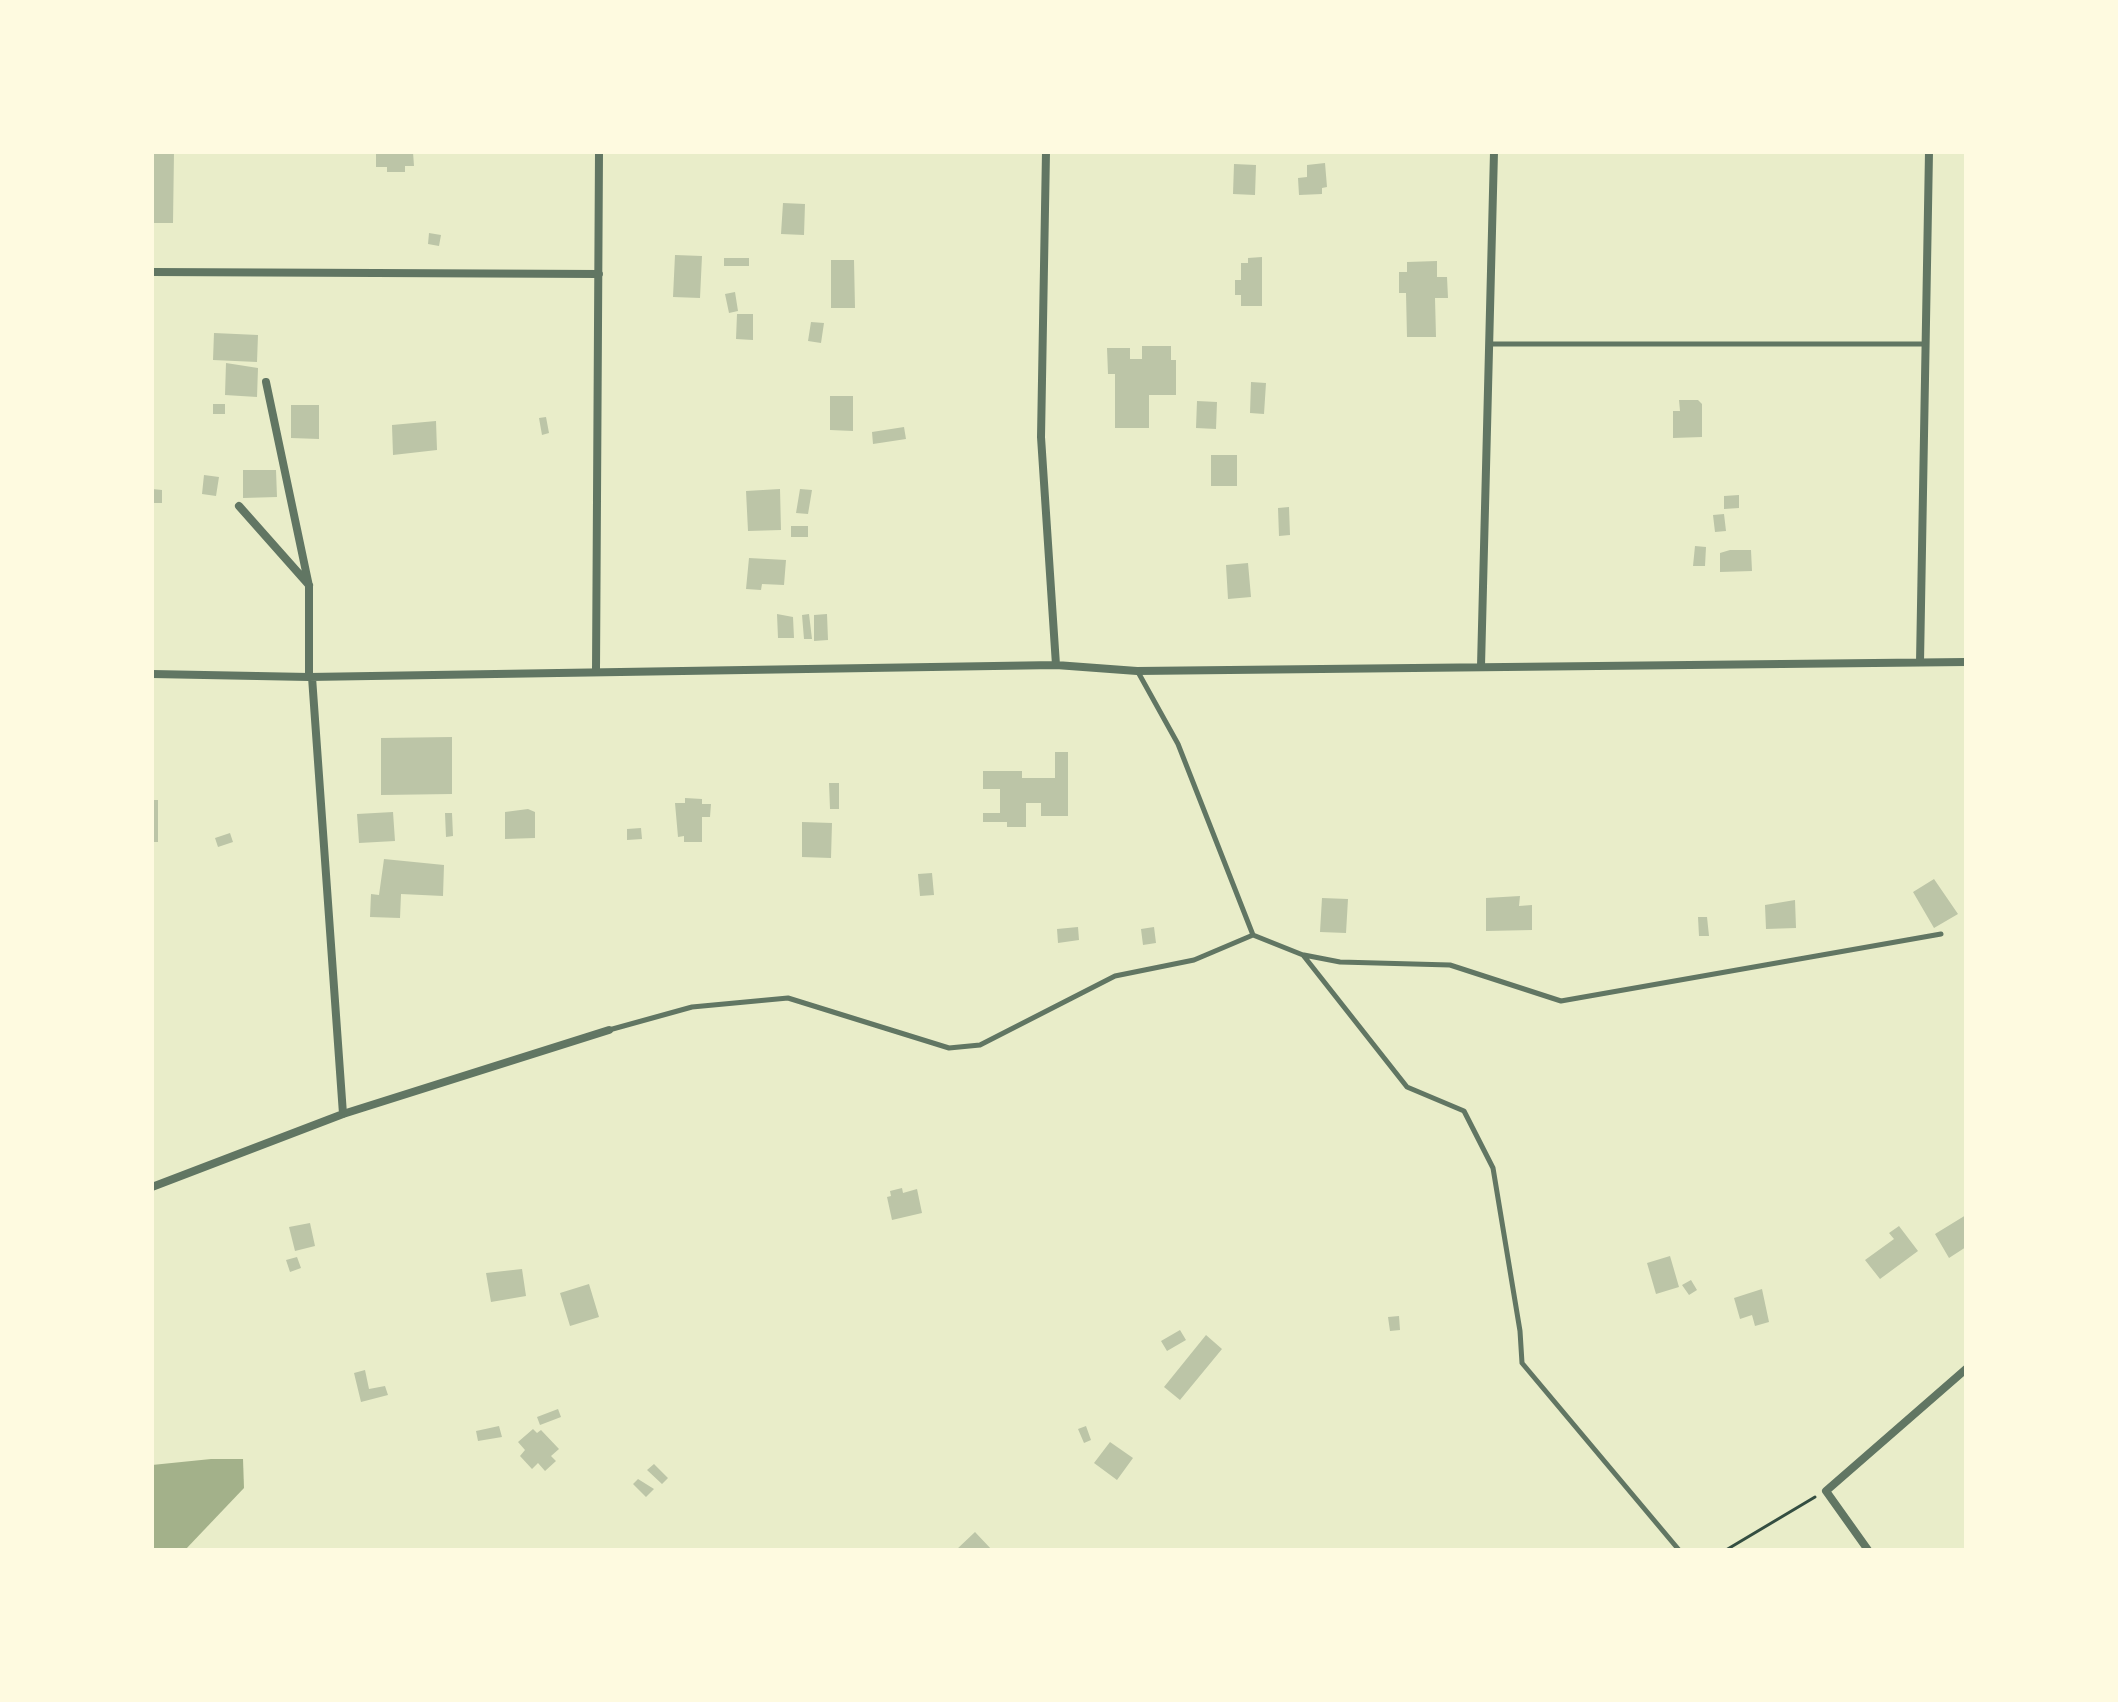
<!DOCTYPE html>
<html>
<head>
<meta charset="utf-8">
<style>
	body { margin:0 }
	#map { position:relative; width:2118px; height:1702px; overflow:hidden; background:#e9edc9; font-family:Inter,sans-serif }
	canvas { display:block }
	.frame { position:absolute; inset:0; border:154px solid #fefae0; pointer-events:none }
</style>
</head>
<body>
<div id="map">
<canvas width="2118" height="1702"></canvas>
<div class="frame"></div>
</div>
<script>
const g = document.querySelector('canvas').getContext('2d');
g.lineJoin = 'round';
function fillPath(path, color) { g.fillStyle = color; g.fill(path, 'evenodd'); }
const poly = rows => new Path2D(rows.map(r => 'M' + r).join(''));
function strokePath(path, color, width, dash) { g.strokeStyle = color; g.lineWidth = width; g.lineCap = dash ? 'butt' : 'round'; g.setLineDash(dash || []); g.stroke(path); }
const water = poly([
	[211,1459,243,1459,244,1488,185,1550,152,1550,152,1465]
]);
const building = poly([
	[152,152,174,152,173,223,152,223],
	[376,152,413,152,414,166,405,166,405,172,387,172,387,167,376,167],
	[1325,163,1327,187,1322,188,1322,194,1299,195,1298,178,1307,177,1307,165],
	[1234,164,1256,165,1255,195,1233,194],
	[783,203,805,204,804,235,781,234],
	[429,233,441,235,439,246,428,244],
	[675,255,702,256,700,298,673,297],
	[1262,257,1262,306,1241,306,1241,295,1235,295,1235,280,1241,280,1241,263,1248,263,1248,258],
	[724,258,749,258,749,266,724,266],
	[831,260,854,260,855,308,831,308],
	[1437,261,1437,277,1447,277,1448,298,1435,298,1436,337,1407,337,1406,293,1399,293,1399,272,1407,272,1407,262],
	[735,292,738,311,729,313,725,294],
	[737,314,753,314,753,340,736,339],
	[811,322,824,323,821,343,808,341],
	[214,333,258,335,257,362,213,360],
	[1142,346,1171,346,1171,360,1176,360,1176,395,1149,395,1149,428,1115,428,1115,374,1108,374,1107,348,1130,348,1130,359,1142,359],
	[226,363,258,368,257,397,225,395],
	[1251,382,1266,383,1264,414,1250,413],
	[830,396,853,396,853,431,830,430],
	[1679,400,1698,400,1702,404,1702,437,1673,438,1673,411,1680,411],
	[1197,401,1217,402,1216,429,1196,428],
	[213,404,225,404,225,414,213,414],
	[291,405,319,405,319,439,291,438],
	[546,417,549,433,542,435,539,418],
	[436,421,437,450,393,455,392,425],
	[904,427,906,439,873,444,872,432],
	[1211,455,1237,455,1237,486,1211,486],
	[243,470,276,470,277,497,243,498],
	[204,475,219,477,216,496,202,494],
	[152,489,162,490,162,503,152,503],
	[780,489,781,530,748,531,746,491],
	[800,489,812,490,808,514,796,513],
	[1739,495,1739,508,1724,509,1724,496],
	[1289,507,1290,535,1279,536,1278,508],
	[1724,514,1726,531,1715,532,1713,515],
	[791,526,808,526,808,537,791,537],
	[1695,546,1706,547,1705,566,1693,566],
	[1730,550,1751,550,1752,571,1720,572,1720,553],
	[749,558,786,560,784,585,762,584,761,590,746,589],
	[1248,563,1251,597,1228,599,1226,565],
	[777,614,793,617,794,638,778,638],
	[809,614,812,639,804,639,802,615],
	[827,614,828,640,814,641,814,615],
	[452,737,452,794,381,795,381,738],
	[1055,752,1068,752,1068,816,1041,816,1041,803,1026,803,1026,827,1007,827,1007,822,983,822,983,813,1000,813,1000,789,983,789,983,771,1022,771,1022,778,1055,778],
	[829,783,839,783,839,809,830,809],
	[685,798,702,799,702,804,711,804,710,817,702,817,702,842,684,842,684,836,678,837,675,803,685,803],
	[152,800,158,800,158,842,152,842],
	[528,809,535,812,535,838,505,839,505,812],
	[393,812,395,841,359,843,357,814],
	[445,813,452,813,453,836,446,837],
	[802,822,832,823,831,858,802,857],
	[641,828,642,839,627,840,627,829],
	[230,833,233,842,218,847,215,838],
	[384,859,444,865,443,896,401,894,400,918,370,917,371,894,379,895],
	[932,873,934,895,920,896,918,874],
	[1934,879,1958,914,1934,928,1913,892],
	[1520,896,1519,906,1532,905,1532,930,1486,931,1486,898],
	[1322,898,1348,899,1346,933,1320,932],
	[1795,900,1796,928,1766,929,1765,905],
	[1698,917,1707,917,1709,936,1699,936],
	[1078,927,1079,940,1058,943,1057,929],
	[1154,927,1156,943,1143,945,1141,929],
	[902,1188,903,1193,917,1189,922,1213,892,1220,887,1197,891,1196,890,1191],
	[1966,1215,1966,1247,1949,1258,1935,1234],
	[310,1223,315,1246,295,1251,289,1227],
	[1899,1226,1918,1251,1880,1279,1865,1260,1894,1239,1889,1233],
	[1670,1256,1679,1287,1656,1294,1647,1263],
	[297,1257,301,1268,290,1272,286,1260],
	[522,1269,526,1296,491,1302,486,1273],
	[1691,1280,1697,1290,1689,1295,1682,1285],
	[589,1284,599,1317,570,1326,560,1293],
	[1762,1289,1769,1322,1755,1326,1752,1315,1740,1319,1734,1298],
	[1399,1316,1400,1330,1390,1331,1388,1317],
	[1180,1330,1186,1340,1167,1351,1161,1341],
	[1206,1335,1222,1349,1180,1400,1164,1387],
	[365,1370,369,1389,385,1386,388,1395,361,1402,354,1373],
	[558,1409,561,1417,540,1425,537,1417],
	[499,1426,502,1437,478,1441,476,1431],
	[1086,1426,1091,1440,1084,1443,1078,1429],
	[533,1429,537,1433,541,1430,559,1449,551,1456,556,1461,545,1471,538,1463,532,1469,520,1456,525,1450,518,1442],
	[1110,1442,1133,1458,1117,1480,1094,1463],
	[654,1464,668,1478,662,1484,647,1470],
	[638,1479,654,1489,646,1497,633,1484],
	[975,1532,992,1550,956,1550]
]);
const path = poly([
	[1726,1550,1815,1497]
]);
const service = poly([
	[1492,344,1925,344],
	[1138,672,1178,744,1253,935,1303,955,1407,1087,1464,1111,1493,1168,1520,1331,1522,1363,1679,1550],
	[1304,955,1340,962,1450,965,1561,1001,1941,934],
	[609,1030,692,1007,788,998,949,1048,980,1045,1115,976,1194,960,1253,935]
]);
const minor = poly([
	[1046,152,1041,437,1056,665],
	[152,272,599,274],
	[266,382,309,586,309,677],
	[239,506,309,585],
	[1920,662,1929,152],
	[1481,666,1494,152],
	[596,670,599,152],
	[152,674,309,677,1056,665,1137,671,1966,662],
	[312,677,343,1114],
	[152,1187,343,1114,609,1030],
	[1868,1550,1826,1491,1966,1369]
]);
fillPath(water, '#a3b18a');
fillPath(building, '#bcc5a7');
strokePath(path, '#344e41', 3);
strokePath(service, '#617663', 5);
strokePath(minor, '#617663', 8);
</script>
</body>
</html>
